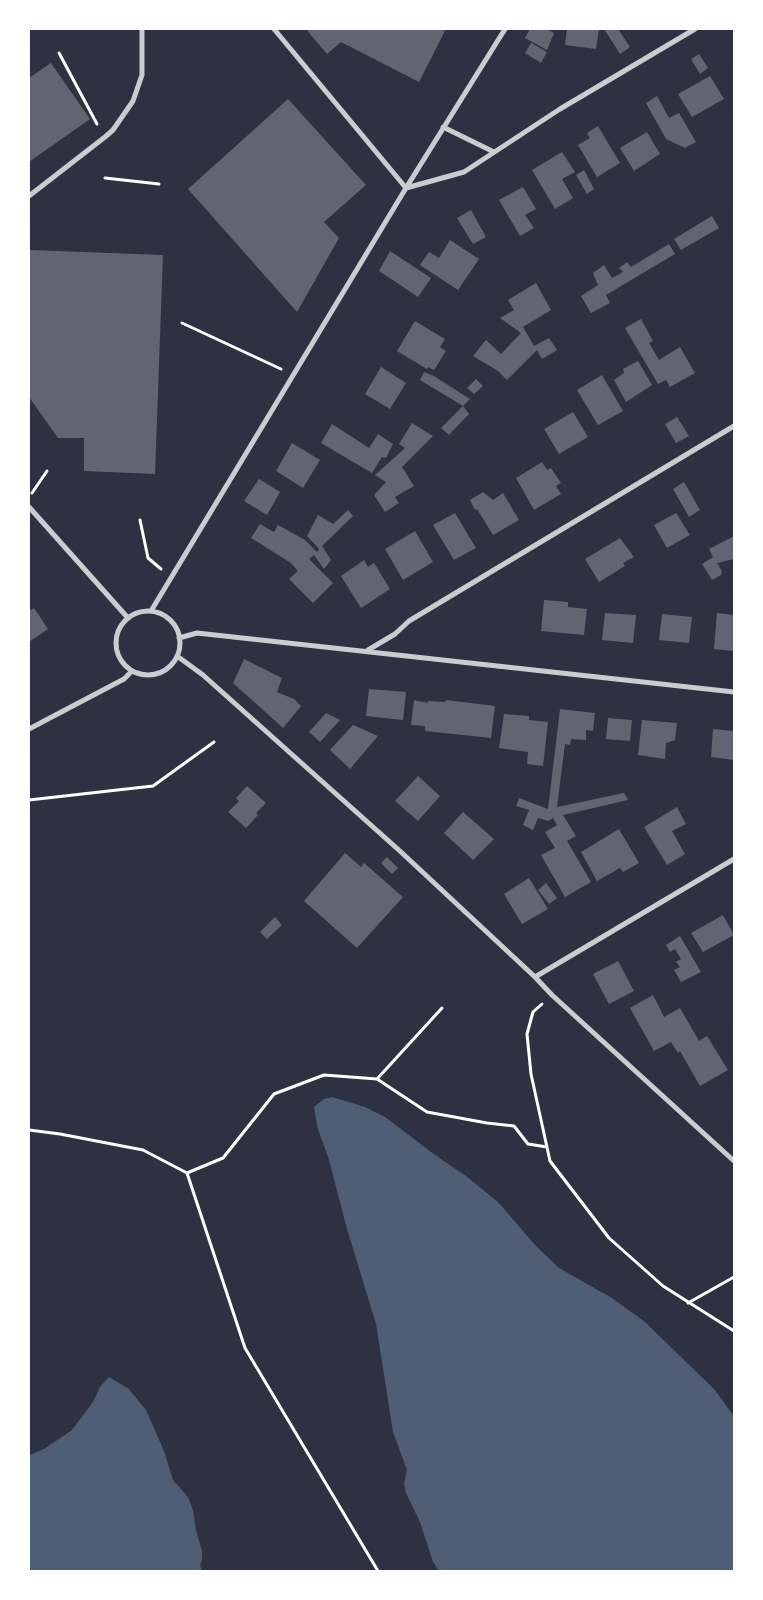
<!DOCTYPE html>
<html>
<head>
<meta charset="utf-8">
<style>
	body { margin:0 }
	#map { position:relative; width:763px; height:1600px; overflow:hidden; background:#2d3142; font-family:"Times New Roman",serif }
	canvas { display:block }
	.frame { position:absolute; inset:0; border:30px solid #fff; pointer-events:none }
</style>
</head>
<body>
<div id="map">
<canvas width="763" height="1600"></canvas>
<div class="frame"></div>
</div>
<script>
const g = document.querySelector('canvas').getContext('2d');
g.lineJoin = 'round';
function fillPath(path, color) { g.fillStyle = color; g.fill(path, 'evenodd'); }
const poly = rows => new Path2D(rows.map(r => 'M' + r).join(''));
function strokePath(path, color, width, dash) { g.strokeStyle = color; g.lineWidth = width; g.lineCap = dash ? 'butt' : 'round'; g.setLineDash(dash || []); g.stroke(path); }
const water = poly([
	[332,1097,365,1107,385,1117,435,1155,466,1176,498,1202,535,1245,559,1268,612,1298,645,1322,714,1389,734,1416,734,1571,439,1571,433,1562,420,1522,406,1493,404,1483,407,1470,393,1432,376,1324,347,1229,329,1160,317,1126,314,1107,324,1099],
	[109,1377,129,1389,146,1410,164,1451,173,1480,188,1497,193,1510,196,1530,202,1551,202,1560,200,1565,202,1571,29,1571,29,1455,44,1449,72,1430,93,1402,100,1387]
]);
const building = poly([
	[306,29,441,29,445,31,419,82,341,42,327,54],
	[530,29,546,29,554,33,547,50,525,38],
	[567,29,599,29,596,49,565,45],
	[604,29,618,29,630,47,620,54],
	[531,43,547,52,541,63,525,53],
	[699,54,708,68,700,74,691,59],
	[51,63,90,119,29,162,29,78],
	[710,76,724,99,692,117,678,94],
	[657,96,669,118,679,113,696,142,685,148,666,139,646,103],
	[288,99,366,185,324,222,339,238,297,312,188,189],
	[598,126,620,163,597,177,578,145,590,138,587,133],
	[647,132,660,154,634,171,620,148],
	[562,152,575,172,562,179,573,198,555,209,532,170],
	[584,170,594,189,587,194,576,175],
	[523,187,536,209,525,215,534,228,520,236,499,200],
	[471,210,486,237,473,244,457,218],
	[712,216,719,228,681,250,674,239],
	[450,240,479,259,458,290,420,265,429,252,439,258],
	[669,244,675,254,606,295,610,303,591,313,581,296,598,285,593,273,604,265,612,278,623,272,619,268,627,262,631,267],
	[29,250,163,255,155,474,84,471,84,438,58,438,29,397],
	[390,251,431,278,418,297,379,271],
	[536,283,551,310,523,327,534,346,549,338,557,350,542,359,537,350,507,380,498,371,473,356,486,340,501,354,521,333,500,318,514,310,508,300],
	[641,319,653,341,649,343,659,360,680,347,695,373,670,387,666,380,658,384,625,328],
	[415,321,445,339,440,347,446,351,434,370,428,367,427,369,397,351],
	[638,361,652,385,626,402,614,380,624,373,623,369],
	[381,367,406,383,390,409,365,394],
	[424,372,434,376,470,399,463,406,420,380],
	[602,375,623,411,598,425,577,390],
	[476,379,483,386,474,394,467,388],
	[463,406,469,414,449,435,441,428],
	[573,412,588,437,559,454,544,429],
	[677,417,689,436,676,443,665,424],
	[412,423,433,436,402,467,414,486,395,497,399,503,385,512,374,495,386,482,375,475,405,448,399,444],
	[332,424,369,448,378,434,393,444,386,458,382,457,372,473,321,443],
	[292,443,320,460,303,488,276,471],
	[542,462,547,470,551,468,561,483,556,486,561,494,534,510,516,478],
	[259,479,280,492,267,515,244,501],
	[684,482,700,510,689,517,673,489],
	[483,492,493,500,503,493,519,520,493,535,477,509,475,510,470,500],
	[348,510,353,516,322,546,331,560,324,569,314,555,309,559,333,583,313,603,289,579,298,571,291,563,251,538,260,524,274,532,278,525,305,540,317,552,319,549,307,536,318,515,333,524],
	[455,513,476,548,454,560,433,525],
	[676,513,690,535,667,548,654,525],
	[415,531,433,562,403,580,385,549],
	[734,536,734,559,717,563,722,571,721,575,712,580,702,564,713,557,709,549],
	[620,538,634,557,623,563,625,566,599,582,585,559],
	[364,560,368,567,374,563,390,589,361,608,341,576],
	[544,600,568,602,568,607,587,609,584,635,541,631],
	[34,608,48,629,29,642,29,611],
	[605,613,636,615,633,643,602,640],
	[717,613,734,615,734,651,714,649],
	[662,614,692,617,689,643,659,640],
	[244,659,282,678,277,692,294,699,301,706,283,728,233,683],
	[369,689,406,692,403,720,366,716],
	[414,700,428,703,428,701,445,702,446,700,495,706,491,738,425,731,425,726,411,725],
	[560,709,595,713,593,731,586,730,586,740,571,739,570,745,565,744,557,807,624,793,628,800,563,815,576,836,567,841,591,882,565,897,541,855,555,848,545,832,557,825,553,818,548,821,538,818,533,830,523,825,529,810,516,806,519,798,548,809],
	[326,713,340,720,320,742,309,732],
	[504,714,529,716,529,720,548,722,543,766,527,764,528,752,499,748],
	[608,718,632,720,630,741,606,739],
	[642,720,677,723,675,740,666,743,665,759,638,755],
	[353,725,378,736,350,769,330,750],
	[713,729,734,731,734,760,711,757],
	[418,776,440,796,418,821,395,801],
	[247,786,266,803,256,813,258,815,246,828,228,812,239,801,236,798],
	[677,807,686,824,672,831,685,854,667,865,644,827],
	[463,812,494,839,473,860,444,833],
	[619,829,639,863,623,872,620,868,597,881,581,852],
	[345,853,361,867,364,863,403,897,357,948,304,901],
	[387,857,398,868,392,874,381,863],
	[529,878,548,909,522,924,504,894],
	[546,883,557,898,549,904,538,890],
	[723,915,734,935,703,952,691,933],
	[275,917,282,925,267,939,260,932],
	[680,936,701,972,681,982,674,970,680,967,676,962,681,959,675,949,670,952,666,945],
	[618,961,634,991,609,1004,593,974],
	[653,995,664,1017,680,1008,699,1041,707,1036,728,1070,700,1086,680,1051,678,1053,671,1042,654,1051,630,1008]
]);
const path = poly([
	[59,53,97,124],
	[105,178,159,184],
	[182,323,281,369],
	[32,493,47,471],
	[140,520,148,558,161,569],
	[29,800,153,786,214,742],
	[542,1004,533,1012,527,1034,531,1074,550,1161,609,1238,663,1286,734,1331],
	[377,1079,427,1112,487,1123,514,1126,528,1144,547,1147],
	[29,1130,60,1134,143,1150,187,1173,223,1158,274,1094,324,1075,377,1079,442,1008],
	[187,1173,245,1348,378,1571],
	[688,1303,734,1277]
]);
const minor = poly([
	[274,29,406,188,464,172,560,109,695,29],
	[443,127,494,152],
	[29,196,105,137,113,130,133,101,142,75,142,29],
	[29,507,128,618],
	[151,611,406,188,505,29],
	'116 643a32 32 0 1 1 64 0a32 32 0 1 1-64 0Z',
	[179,638,197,633,734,692],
	[368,650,395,634,409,621,734,426],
	[177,656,203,675,401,852,535,977,552,995,734,1161],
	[29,729,124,679,132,671],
	[535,977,734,859]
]);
fillPath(water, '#4f5d75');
fillPath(building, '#626471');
strokePath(path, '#fff', 3);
strokePath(minor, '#caccd0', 5);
</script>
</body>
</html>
